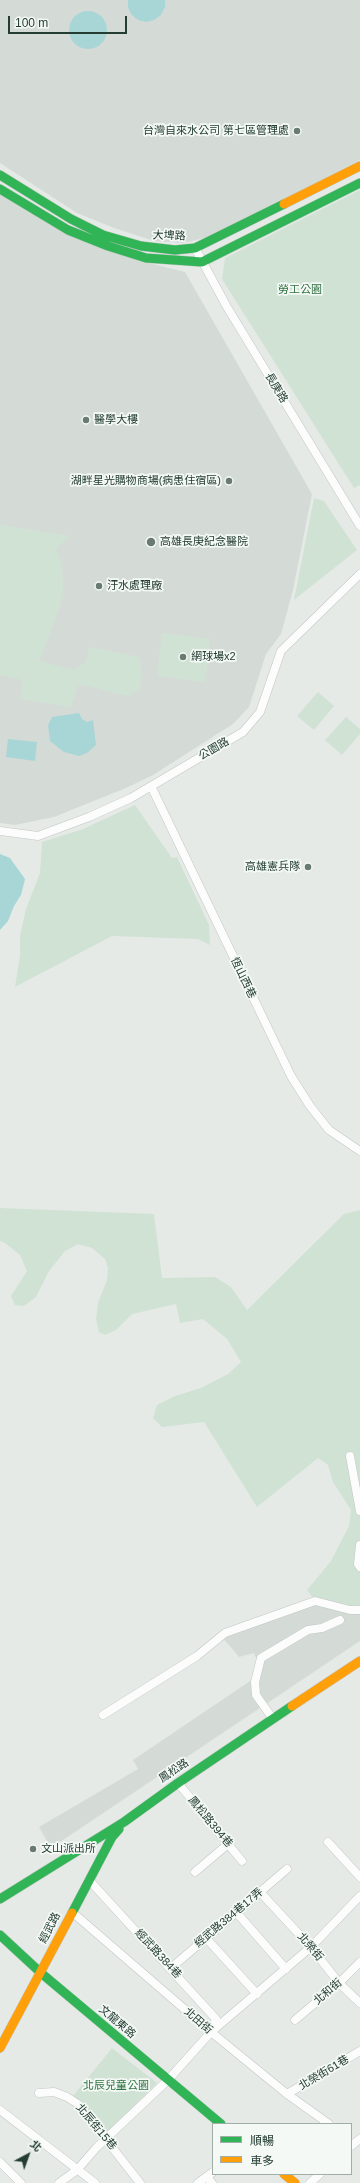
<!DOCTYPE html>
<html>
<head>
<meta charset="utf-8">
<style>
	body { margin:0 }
	#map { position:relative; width:360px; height:2183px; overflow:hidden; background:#e5eae7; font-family:Helvetica,"Noto Sans TC",sans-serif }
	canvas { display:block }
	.legend { position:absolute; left:212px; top:2123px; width:140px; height:52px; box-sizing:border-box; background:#f4f9f6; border:1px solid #a1aea8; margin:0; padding:5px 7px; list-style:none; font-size:12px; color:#243d33 }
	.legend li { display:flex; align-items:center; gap:8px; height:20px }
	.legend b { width:20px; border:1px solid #a1aea8 }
	.north { position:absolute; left:8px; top:2135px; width:40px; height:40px; -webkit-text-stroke:3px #f4f9f6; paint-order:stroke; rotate:41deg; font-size:11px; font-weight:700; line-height:16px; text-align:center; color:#243d33 }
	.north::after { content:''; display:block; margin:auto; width:14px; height:18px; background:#243d33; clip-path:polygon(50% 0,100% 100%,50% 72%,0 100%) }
	.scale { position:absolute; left:8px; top:16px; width:119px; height:18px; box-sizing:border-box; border:2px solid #243d33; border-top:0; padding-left:5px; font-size:12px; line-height:14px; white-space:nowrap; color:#243d33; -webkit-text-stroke:3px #f4f9f6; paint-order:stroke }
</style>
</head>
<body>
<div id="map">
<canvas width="360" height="2183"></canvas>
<ul class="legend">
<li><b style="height:5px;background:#30b455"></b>順暢</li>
<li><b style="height:5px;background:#ff9f0a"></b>車多</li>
</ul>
<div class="north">北</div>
<div class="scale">100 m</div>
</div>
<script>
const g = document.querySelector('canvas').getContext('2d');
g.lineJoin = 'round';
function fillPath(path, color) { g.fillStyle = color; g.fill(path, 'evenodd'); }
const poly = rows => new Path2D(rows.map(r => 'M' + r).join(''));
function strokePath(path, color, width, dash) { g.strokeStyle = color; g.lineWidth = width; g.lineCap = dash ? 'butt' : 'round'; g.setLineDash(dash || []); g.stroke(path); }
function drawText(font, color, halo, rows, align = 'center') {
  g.font = font + ' Helvetica,"Noto Sans TC",sans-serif'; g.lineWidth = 3.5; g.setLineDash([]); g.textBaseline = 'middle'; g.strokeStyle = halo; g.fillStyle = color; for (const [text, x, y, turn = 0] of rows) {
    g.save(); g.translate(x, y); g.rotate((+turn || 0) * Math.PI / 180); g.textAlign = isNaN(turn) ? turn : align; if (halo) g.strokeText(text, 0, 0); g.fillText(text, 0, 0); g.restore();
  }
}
const built = poly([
	[0,0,360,0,360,160,208,237,183,243,154,241,114,228,77,213,0,163],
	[0,194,145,262,185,272,312,494,293,590,281,634,266,654,249,707,233,724,153,775,126,788,54,817,15,825,0,823],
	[312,1604,360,1611,360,1641,51,1848,39,1827,138,1769,133,1760,262,1673,254,1653,239,1657,223,1638]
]);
const green = poly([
	[360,190,360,485,354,488,222,279,225,258],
	[314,498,324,501,357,550,294,600],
	[0,525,70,536,56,549,62,563,63,594,58,613,39,661,74,670,87,660,89,647,139,657,142,678,139,689,130,696,78,684,71,707,20,699,23,680,0,675],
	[162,633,210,639,205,682,157,676],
	[318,692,334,706,314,730,297,716],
	[346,717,360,729,360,734,342,755,325,740],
	[135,805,172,858,177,857,209,925,210,945,198,939,112,936,15,987,20,955,20,935,26,909,40,873,42,842,83,829],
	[0,1208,154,1214,162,1278,215,1277,231,1287,247,1310,344,1214,360,1210,360,1605,344,1607,313,1598,307,1590,331,1561,349,1526,351,1510,333,1482,328,1465,318,1458,257,1507,204,1422,162,1427,153,1418,157,1405,175,1396,201,1388,228,1374,241,1362,227,1339,203,1319,180,1323,176,1304,132,1314,116,1330,105,1335,99,1332,96,1319,98,1303,107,1280,108,1268,105,1259,92,1248,78,1244,65,1251,49,1271,36,1297,24,1306,15,1305,11,1296,27,1271,20,1255,5,1243,0,1241],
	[112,2048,157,2083,107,2133,82,2102,73,2096]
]);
const water = poly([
	[128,0,165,0,165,7,161,15,154,20,146,22,138,20,131,14,128,7],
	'69 30a19 19 0 1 1 38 0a19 19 0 1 1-38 0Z',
	[79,713,82,719,87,722,93,720,96,745,87,753,79,756,64,752,50,741,48,725,52,717],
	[8,739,37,742,35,761,6,757],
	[0,854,10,858,25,879,21,895,14,906,8,921,0,930]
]);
const street = poly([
	[195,248,227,307,360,526],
	[151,786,291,1076,310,1106,329,1130,360,1151],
	[0,831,38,836,89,817,131,798,243,732,260,712,281,651,360,574],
	[350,1456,360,1511],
	[360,1545,358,1564,360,1567],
	[103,1715,197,1656,225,1633,315,1601,350,1610,360,1610],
	[273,1719,256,1695,255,1682,261,1658,308,1630,322,1628,340,1620],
	[178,1783,242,1861],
	[328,1842,360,1877],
	[195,1872,228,1844],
	[89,1880,216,2019,212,2032],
	[260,1892,311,1947,339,1983,360,2003],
	[72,1912,211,2032,287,2094,329,2124],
	[236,1912,286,1969],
	[206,1938,257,1994],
	[171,1968,287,1869],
	[295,2020,339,1983,360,1962],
	[39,2093,54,2092,67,2097,78,2104,140,2183],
	[287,2094,360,2051],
	[0,2110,95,2183],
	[351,2146,360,2139],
	[0,2162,21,2183],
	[207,2177,212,2183],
	[59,2183,77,2170,97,2147,168,2080,211,2032,311,1947,360,1896],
	[198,2183,213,2172],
	[310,2183,320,2174]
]);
const fast = poly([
	[0,175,71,219,103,235,141,246,175,250,195,248,284,204],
	[0,189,68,230,108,246,146,258,202,262,360,183],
	[0,1899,124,1822,178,1783,292,1706],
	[72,1913,112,1837,119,1829],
	[0,1935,41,1973,221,2124]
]);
const slow = poly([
	[284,204,360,166],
	[292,1706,360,1661],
	[0,2048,72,1913],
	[284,2174,295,2183]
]);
const markers = [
	[297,131,4,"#687a72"],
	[86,420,4,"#687a72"],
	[229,481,4,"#687a72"],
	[151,542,5,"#687a72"],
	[99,586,4,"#687a72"],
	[183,657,4,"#687a72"],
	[308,867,4,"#687a72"],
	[33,1849,4,"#687a72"]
];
const poiNames = [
	["台灣自來水公司 第七區管理處",289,131,"right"],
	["醫學大樓",94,420],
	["湖畔星光購物商場(病患住宿區)",221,481,"right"],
	["高雄長庚紀念醫院",160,542],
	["汙水處理廠",107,586],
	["網球場x2",191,657],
	["高雄憲兵隊",300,867,"right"],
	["文山派出所",41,1849]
];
const streetNames = [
	["大埤路",169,236,2],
	["長庚路",276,388,59],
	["公園路",214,749,-30],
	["恆山西巷",243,978,64],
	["鳳松路",174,1771,-34],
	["鳳松路394巷",210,1822,50],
	["經武路384巷17弄",229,1918,-40],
	["經武路",50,1928,-63],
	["北榮街",310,1947,49],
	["經武路384巷",158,1954,47],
	["北和街",328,1992,-41],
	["北田街",198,2021,41],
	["文龍東路",117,2022,40],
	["北榮街61巷",324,2073,-31],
	["北辰街15巷",96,2127,50]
];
const parkNames = [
	["勞工公園",300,290],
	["北辰兒童公園",116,2086]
];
fillPath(built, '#d4dbd7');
fillPath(green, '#d0e2d3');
fillPath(water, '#a8d5d6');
strokePath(street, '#c2c7c4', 9);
strokePath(fast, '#c1c8c4', 10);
strokePath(slow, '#c1c8c4', 10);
strokePath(street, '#fbfcfb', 8);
strokePath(fast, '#30b455', 9);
strokePath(slow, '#ff9f0a', 9);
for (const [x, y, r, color] of markers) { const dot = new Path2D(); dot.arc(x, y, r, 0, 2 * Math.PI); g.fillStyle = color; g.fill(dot); strokePath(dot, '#f4f9f6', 1.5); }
drawText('11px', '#243d33', '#f4f9f6', poiNames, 'left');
drawText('11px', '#243d33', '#f4f9f6', streetNames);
drawText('11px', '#307242', '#f4f9f6', parkNames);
</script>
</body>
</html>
